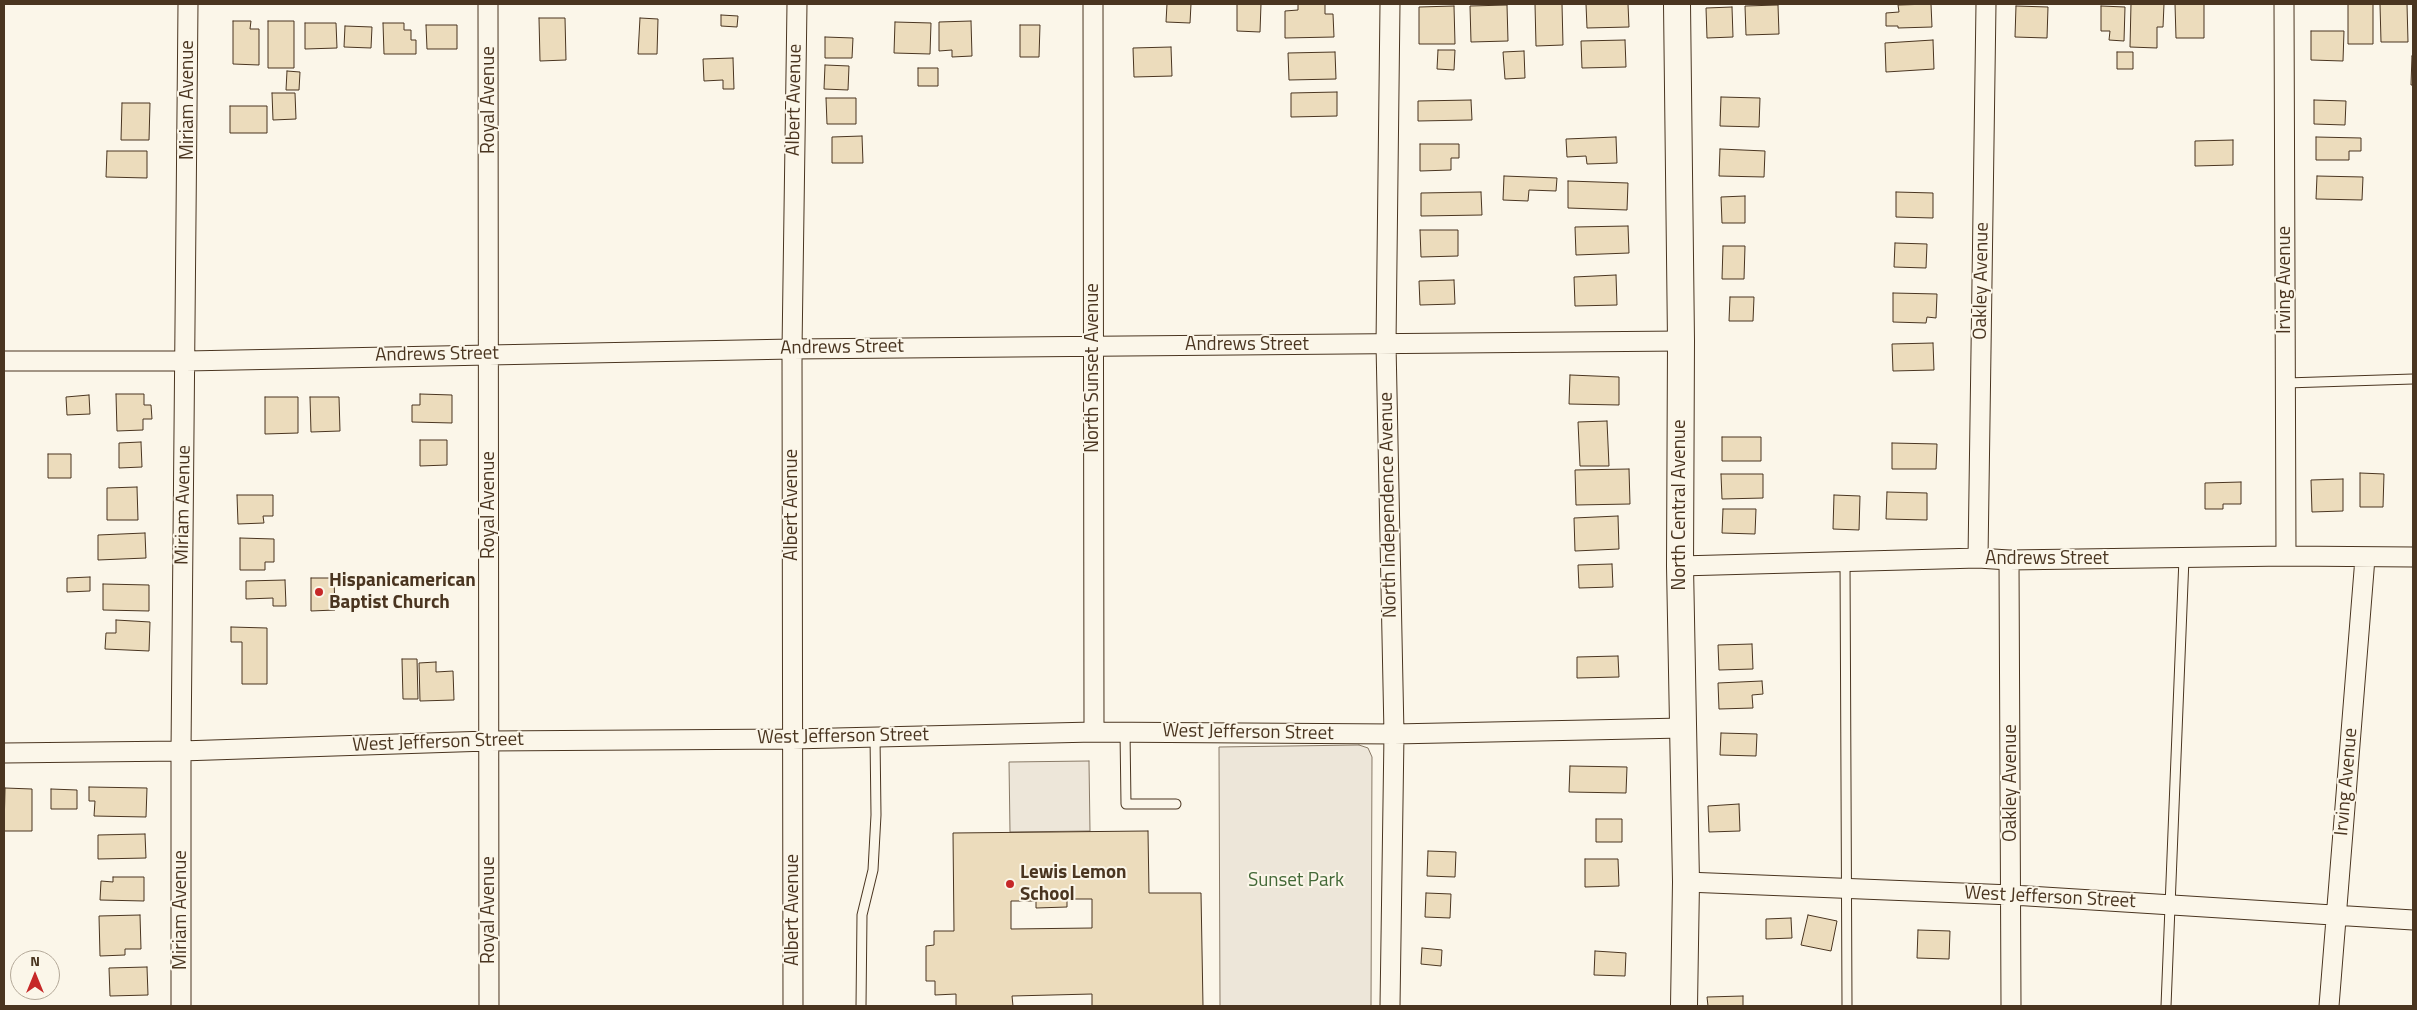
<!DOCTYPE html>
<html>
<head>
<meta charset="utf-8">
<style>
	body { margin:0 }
	#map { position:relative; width:2417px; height:1010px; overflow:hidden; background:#fbf6e9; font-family:"Titillium Web",sans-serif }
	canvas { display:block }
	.frame { position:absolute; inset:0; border:5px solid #4a3520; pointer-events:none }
	.north { position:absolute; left:10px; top:950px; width:50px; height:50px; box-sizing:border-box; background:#fbf6e9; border:1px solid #b4a999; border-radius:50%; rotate:0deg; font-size:14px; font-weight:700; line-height:20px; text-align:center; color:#4a3520 }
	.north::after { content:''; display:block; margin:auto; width:18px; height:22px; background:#c62828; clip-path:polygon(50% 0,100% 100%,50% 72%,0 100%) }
</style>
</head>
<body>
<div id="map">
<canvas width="2417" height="1010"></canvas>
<div class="frame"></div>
<div class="north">N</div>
</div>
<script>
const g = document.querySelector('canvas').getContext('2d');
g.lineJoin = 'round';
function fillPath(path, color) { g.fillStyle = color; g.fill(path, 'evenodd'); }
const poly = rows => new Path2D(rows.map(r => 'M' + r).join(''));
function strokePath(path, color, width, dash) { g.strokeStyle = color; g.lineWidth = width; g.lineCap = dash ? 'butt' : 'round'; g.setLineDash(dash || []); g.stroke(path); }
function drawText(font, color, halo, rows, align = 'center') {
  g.font = font + ' "Titillium Web",sans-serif'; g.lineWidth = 4; g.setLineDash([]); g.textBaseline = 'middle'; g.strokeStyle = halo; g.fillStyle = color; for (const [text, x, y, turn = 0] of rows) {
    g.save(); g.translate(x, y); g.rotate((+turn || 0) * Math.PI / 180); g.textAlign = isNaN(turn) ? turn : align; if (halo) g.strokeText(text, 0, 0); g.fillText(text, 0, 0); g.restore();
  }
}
const green = poly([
	[1359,745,1368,748,1372,757,1371,1006,1220,1006,1219,747,1359,745],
	[1089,761,1090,831,1010,832,1009,762,1089,761]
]);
const building = poly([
	[1167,4,1191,4,1190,23,1166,22,1167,4],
	[1237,4,1261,4,1260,32,1237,31,1237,4],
	[1298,4,1325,4,1325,14,1333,14,1334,37,1285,38,1285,11,1298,10,1298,4],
	[1535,4,1562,4,1563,45,1536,46,1535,4],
	[1586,4,1628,4,1629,27,1587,28,1586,4],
	[1931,4,1932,27,1898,28,1898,26,1886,26,1886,13,1899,12,1898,5,1931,4],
	[2131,4,2164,4,2163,27,2157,27,2157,48,2130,47,2131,4],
	[2175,4,2204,4,2204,38,2176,38,2175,4],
	[2348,4,2373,4,2373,44,2348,44,2348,4],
	[2380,4,2407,4,2408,42,2381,42,2380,4],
	[1507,5,1508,41,1471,42,1470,6,1507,5],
	[1778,5,1779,34,1746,35,1745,6,1778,5],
	[1454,6,1455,44,1419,44,1419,7,1454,6],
	[2016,6,2048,7,2047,38,2015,37,2016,6],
	[2101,6,2125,7,2124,41,2109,40,2110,31,2101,31,2101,6],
	[1732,7,1733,37,1707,38,1706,8,1732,7],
	[721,15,738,16,737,27,721,26,721,15],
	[539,18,565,18,566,60,540,61,539,18],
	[640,18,658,19,657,54,638,54,640,18],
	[233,21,251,21,250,29,259,29,259,65,233,64,233,21],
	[268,21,294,21,294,68,268,68,268,21],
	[971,21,972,56,952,57,952,50,939,51,939,22,971,21],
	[895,22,931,23,930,54,894,53,895,22],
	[305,23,336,23,337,48,305,49,305,23],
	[383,23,404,23,404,30,411,30,411,40,416,40,416,54,384,54,383,23],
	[426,25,457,25,457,49,427,49,426,25],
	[1020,25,1040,25,1039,57,1020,57,1020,25],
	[345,26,372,27,371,48,344,47,345,26],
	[2311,31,2344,31,2343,61,2311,60,2311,31],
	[825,37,853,38,852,58,825,58,825,37],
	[1625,40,1626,67,1582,68,1581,41,1625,40],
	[1933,40,1934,69,1886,72,1885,43,1933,40],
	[1171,47,1172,76,1134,77,1133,48,1171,47],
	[1438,50,1455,50,1454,70,1437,69,1438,50],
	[1524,51,1525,78,1505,79,1503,52,1524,51],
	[1335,52,1336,79,1289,80,1288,53,1335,52],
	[2117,52,2133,52,2133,69,2117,69,2117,52],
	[2412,56,2413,56,2413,85,2411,85,2412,56],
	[733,58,734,89,723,89,723,80,704,81,703,59,733,58],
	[825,65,849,66,848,90,824,89,825,65],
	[918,68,938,68,938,86,918,86,918,68],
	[287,71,300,72,299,90,286,90,287,71],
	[1337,92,1337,116,1291,117,1291,93,1337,92],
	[272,93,295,93,296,119,273,120,272,93],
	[1721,97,1760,98,1759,127,1720,126,1721,97],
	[826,98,856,98,856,124,827,124,826,98],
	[1471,100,1472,120,1418,121,1418,101,1471,100],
	[2314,100,2346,101,2345,125,2314,124,2314,100],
	[122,103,150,103,149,140,121,140,122,103],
	[230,106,267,106,267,133,230,133,230,106],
	[862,136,863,163,832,163,832,137,862,136],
	[1616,137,1617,163,1587,164,1586,156,1567,157,1566,139,1616,137],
	[2316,137,2361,138,2361,151,2349,151,2349,160,2316,160,2316,137],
	[2233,140,2233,165,2195,166,2195,141,2233,140],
	[1420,144,1459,144,1459,158,1451,158,1451,170,1420,171,1420,144],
	[1720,149,1765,151,1764,177,1719,176,1720,149],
	[107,151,147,151,147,178,106,177,107,151],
	[1504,176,1557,178,1556,191,1529,190,1528,201,1503,200,1504,176],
	[2317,176,2363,177,2362,200,2316,199,2317,176],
	[1568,181,1628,183,1627,210,1568,208,1568,181],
	[1481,192,1482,215,1421,216,1421,193,1481,192],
	[1896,192,1933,193,1933,218,1896,217,1896,192],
	[1745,196,1745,223,1722,223,1721,197,1745,196],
	[1628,226,1629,253,1576,255,1575,227,1628,226],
	[1420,230,1458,230,1458,256,1421,257,1420,230],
	[1895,243,1927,244,1926,268,1894,267,1895,243],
	[1723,246,1745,246,1744,279,1722,279,1723,246],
	[1616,275,1617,305,1575,306,1574,277,1616,275],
	[1454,280,1455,304,1420,305,1419,281,1454,280],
	[1893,293,1937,294,1936,318,1927,317,1926,323,1893,322,1893,293],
	[1730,297,1754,297,1753,321,1729,321,1730,297],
	[1933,343,1934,370,1893,371,1892,344,1933,343],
	[1570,375,1619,377,1619,405,1569,404,1570,375],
	[116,394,144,394,144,405,151,405,152,419,143,419,143,430,117,431,116,394],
	[420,394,452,395,452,423,412,422,412,405,420,405,420,394],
	[89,395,90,414,67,415,66,397,89,395],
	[265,397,298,397,298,433,265,434,265,397],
	[310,397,339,397,340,431,311,432,310,397],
	[1607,421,1609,466,1580,466,1578,422,1607,421],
	[1722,437,1761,437,1761,461,1722,461,1722,437],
	[420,440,447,440,447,465,420,466,420,440],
	[141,442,142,467,119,468,119,443,141,442],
	[1892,443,1937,444,1936,469,1892,469,1892,443],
	[48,454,71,454,71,478,48,478,48,454],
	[1629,469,1630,504,1576,505,1575,470,1629,469],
	[2360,473,2384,474,2383,507,2360,507,2360,473],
	[1721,474,1763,474,1763,498,1722,499,1721,474],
	[2343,479,2343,511,2312,512,2311,480,2343,479],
	[2241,482,2241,504,2223,504,2223,509,2205,509,2205,483,2241,482],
	[137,487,138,520,107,520,107,488,137,487],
	[1887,492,1927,493,1927,520,1886,519,1887,492],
	[237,495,273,495,273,516,263,516,264,523,238,524,237,495],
	[1834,495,1860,496,1859,530,1833,529,1834,495],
	[1723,509,1756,509,1755,534,1722,533,1723,509],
	[1618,516,1619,549,1575,551,1574,518,1618,516],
	[145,533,146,558,98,560,98,535,145,533],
	[240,538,274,539,274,562,265,562,265,570,240,570,240,538],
	[1612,564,1613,587,1579,588,1578,565,1612,564],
	[90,577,90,591,67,592,67,578,90,577],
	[311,578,334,578,335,610,311,611,311,578],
	[285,580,286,606,273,606,273,598,246,599,246,581,285,580],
	[103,584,149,585,149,611,103,610,103,584],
	[116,620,150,622,149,651,105,649,106,633,116,633,116,620],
	[231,627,267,628,267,684,242,684,242,642,231,642,231,627],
	[1752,644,1753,669,1719,670,1718,645,1752,644],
	[1618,656,1619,677,1577,678,1577,657,1618,656],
	[402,659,417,659,418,699,403,699,402,659],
	[436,662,436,672,453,671,454,700,420,701,419,663,436,662],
	[1762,681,1763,694,1752,695,1753,708,1719,709,1718,683,1762,681],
	[1721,733,1757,734,1756,756,1720,755,1721,733],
	[1570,766,1627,767,1626,793,1569,792,1570,766],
	[89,787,147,788,146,817,94,816,95,801,89,801,89,787],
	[5,788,32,789,32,831,4,831,5,788],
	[51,789,77,790,77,809,51,809,51,789],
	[1739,804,1740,831,1709,832,1708,806,1739,804],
	[1596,819,1622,819,1622,842,1596,842,1596,819],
	[1148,831,1149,893,1201,893,1203,1006,1092,1006,1092,994,1012,996,1013,1006,956,1006,956,994,935,995,935,981,926,981,926,946,934,945,934,931,954,931,953,833,1148,831],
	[1067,899,1092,899,1092,928,1011,929,1011,901,1036,901,1036,908,1067,907,1067,899],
	[145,834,146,858,98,859,98,835,145,834],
	[1428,851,1456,852,1455,877,1427,876,1428,851],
	[1585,859,1618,859,1619,886,1585,887,1585,859],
	[113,877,144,877,144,901,100,900,101,881,113,882,113,877],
	[1426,893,1451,894,1450,918,1425,917,1426,893],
	[140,915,141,949,125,949,125,955,100,956,99,916,140,915],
	[1808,915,1837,921,1831,951,1801,945,1808,915],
	[1791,918,1792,938,1766,939,1766,919,1791,918],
	[1918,930,1950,931,1949,959,1917,958,1918,930],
	[1422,948,1442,950,1441,966,1421,964,1422,948],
	[1595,951,1626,953,1625,976,1594,975,1595,951],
	[147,967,148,995,110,996,109,968,147,967],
	[1743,996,1743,1006,1708,1006,1707,997,1743,996]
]);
const service = poly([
	[2286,383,2413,379],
	[1845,562,1847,1006],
	[1125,732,1126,804,1176,804],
	[861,1006,862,915,873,870,876,815,875,737],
	[2166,1006,2184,558]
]);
const minor = poly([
	[488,4,489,1006],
	[1093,4,1094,732],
	[1390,4,1386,344,1394,734,1390,1006],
	[2284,4,2286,556],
	[4,361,186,361,792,349,1681,341],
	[1978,558,1986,4],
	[2009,560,2011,1006],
	[1680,566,1978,558,2009,560,2286,556,2413,557],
	[4,753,181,751,488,741,792,739,1094,732,1394,734,1683,728],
	[1686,882,2012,895,2413,920],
	[181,1006,181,751,188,4],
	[793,1006,792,349,797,4],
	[2329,1006,2365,558]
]);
const secondary = poly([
	[1677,4,1681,341,1680,566,1686,882,1684,1006]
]);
const markers = [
	[319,592,5,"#c62828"],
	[1010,884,5,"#c62828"]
];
const streetNames = [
	["Miriam Avenue",188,100,-90],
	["Royal Avenue",489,100,-90],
	["Albert Avenue",795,100,-89],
	["Irving Avenue",2285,280,-90],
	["Oakley Avenue",1982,281,-89],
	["Andrews Street",1247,345],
	["Andrews Street",842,348,-1],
	["Andrews Street",437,355,-1],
	["North Sunset Avenue",1093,368,-90],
	["Miriam Avenue",184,505,-89],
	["Royal Avenue",489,505,-90],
	["Albert Avenue",792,505,-90],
	["North Independence Avenue",1389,505,-91],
	["North Central Avenue",1680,505,-90],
	["Andrews Street",2047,559],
	["West Jefferson Street",1248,733,1],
	["West Jefferson Street",843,737,-1],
	["West Jefferson Street",438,743,-2],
	["Irving Avenue",2347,782,-85],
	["Oakley Avenue",2011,783,-90],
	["West Jefferson Street",2050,898,3],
	["Miriam Avenue",181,910,-90],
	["Royal Avenue",489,910,-90],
	["Albert Avenue",793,910,-90]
];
const poiNames = [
	["Hispanicamerican",329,581],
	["Baptist Church",329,603],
	["Lewis Lemon",1020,873],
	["School",1020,895]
];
const parkNames = [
	["Sunset Park",1296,881]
];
fillPath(green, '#ede6d9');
strokePath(green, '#887966', 1);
fillPath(building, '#ecdcbc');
strokePath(building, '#4a3520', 1);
strokePath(service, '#4a3520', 11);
strokePath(minor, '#4a3520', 21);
strokePath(secondary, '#4a3520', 28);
strokePath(service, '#fbf6e9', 9);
strokePath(minor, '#fbf6e9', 19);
strokePath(secondary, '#fbf6e9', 26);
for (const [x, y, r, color] of markers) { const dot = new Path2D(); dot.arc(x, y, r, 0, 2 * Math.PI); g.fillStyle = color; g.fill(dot); strokePath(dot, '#fbf6e9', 2); }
drawText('19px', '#4a3520', '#fbf6e9', streetNames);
drawText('bold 19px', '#4a3520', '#fbf6e9', poiNames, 'left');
drawText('19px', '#436837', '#fbf6e9', parkNames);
</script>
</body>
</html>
